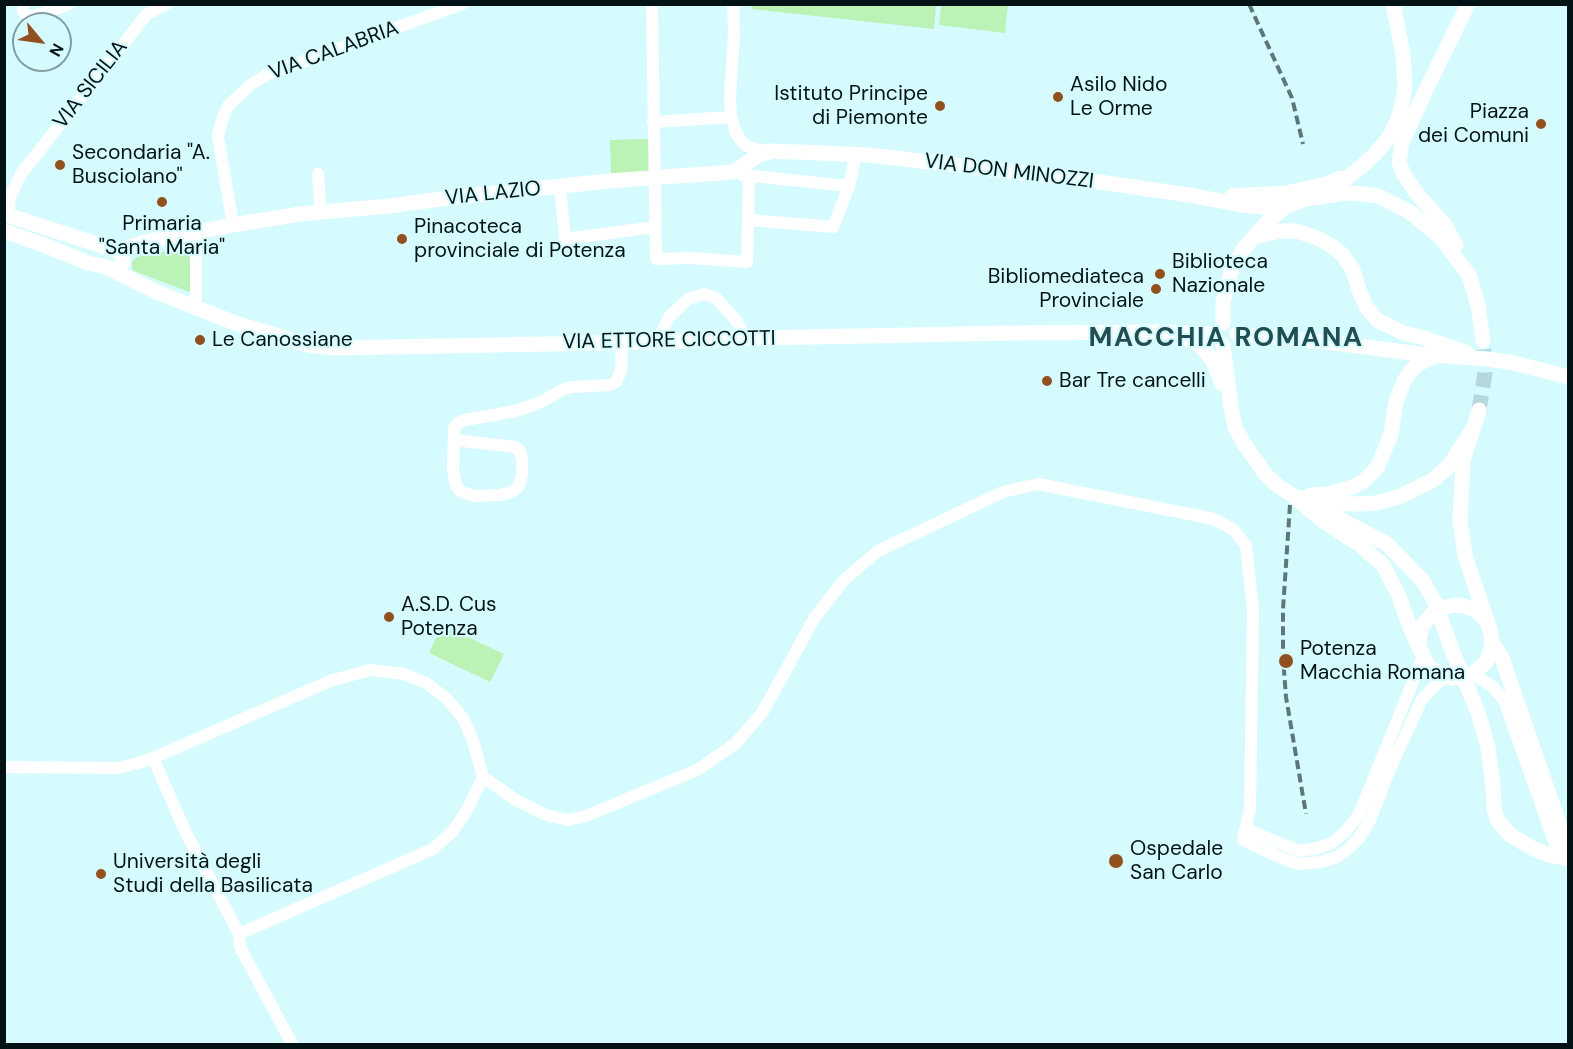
<!DOCTYPE html>
<html>
<head>
<meta charset="utf-8">
<style>
	body { margin:0 }
	#map { position:relative; width:1573px; height:1049px; overflow:hidden; background:#d6fbff; font-family:"DM Sans",sans-serif }
	canvas { display:block }
	.frame { position:absolute; inset:0; border:6px solid #031315; pointer-events:none }
	.north { position:absolute; left:12px; top:12px; width:60px; height:60px; box-sizing:border-box; background:#d6fbff; border:2px solid #829ea1; border-radius:50%; rotate:119deg; font-size:16px; font-weight:700; line-height:24px; text-align:center; color:#031315 }
	.north::after { content:''; display:block; margin:auto; width:21px; height:27px; background:#92501f; clip-path:polygon(50% 0,100% 100%,50% 72%,0 100%) }
</style>
</head>
<body>
<div id="map">
<canvas width="1573" height="1049"></canvas>
<div class="frame"></div>
<div class="north">N</div>
</div>
<script>
const g = document.querySelector('canvas').getContext('2d');
g.lineJoin = 'round';
function fillPath(path, color) { g.fillStyle = color; g.fill(path, 'evenodd'); }
const poly = rows => new Path2D(rows.map(r => 'M' + r).join(''));
function strokePath(path, color, width, dash) { g.strokeStyle = color; g.lineWidth = width; g.lineCap = dash ? 'butt' : 'round'; g.setLineDash(dash || []); g.stroke(path); }
function drawText(font, color, halo, rows, align = 'center') {
  g.font = font + ' "DM Sans",sans-serif'; g.lineWidth = 4.5; g.setLineDash([]); g.textBaseline = 'middle'; g.strokeStyle = halo; g.fillStyle = color; for (const [text, x, y, turn = 0] of rows) {
    g.save(); g.translate(x, y); g.rotate((+turn || 0) * Math.PI / 180); g.textAlign = isNaN(turn) ? turn : align; if (halo) g.strokeText(text, 0, 0); g.fillText(text, 0, 0); g.restore();
  }
}
const green = poly([
	[752,4,936,4,936,5,934,29,751,9],
	[941,5,1008,5,1005,33,939,25],
	[649,139,650,172,611,174,610,140],
	[189,247,192,293,134,271,132,269,132,262,137,257],
	[442,625,504,654,490,682,429,653]
]);
const majorTunnel = poly([
	[1479,410,1485,373,1483,341]
]);
const minor = poly([
	[23,4,23,11,27,16,35,16,69,4],
	[652,4,656,259,692,258,747,262,749,176],
	[733,4,734,32,730,97,731,117,736,133,742,142,747,146,754,149,771,151],
	[653,122,731,117],
	[318,174,321,213],
	[742,175,849,186,856,154],
	[560,187,565,239,655,227],
	[8,215,10,197,21,174,147,14,167,4],
	[748,220,833,227,849,186],
	[233,225,218,136,222,120,228,106,250,85,268,74,462,4],
	[196,233,196,307],
	[657,342,669,317,688,299,704,294,716,298,736,320,746,339],
	[454,440,515,447,520,451,522,460,522,475,519,486,512,492,500,495,475,496,461,492,456,486,453,469,454,428,458,423,465,420,516,411,541,402,564,389,573,387,610,385,616,382,621,371,622,343],
	[1472,674,1492,686,1504,700,1556,847,1560,854,1566,859],
	[153,758,185,831,239,934,433,849,453,831,467,810,483,777],
	[4,767,118,768,138,763,153,758,330,681,370,670,404,674,426,683,447,699,463,718,473,741,483,777,516,800,546,815,568,820,586,816,697,770,735,744,762,713,815,617,844,580,878,551,1003,492,1038,484,1214,519,1234,530,1246,546,1253,609,1250,809,1243,840,1251,844,1286,860,1299,864,1321,862,1337,857,1348,849,1359,838,1370,820,1392,764,1422,699,1445,676],
	[1246,829,1299,851,1318,848,1332,843,1345,832,1358,816,1366,797,1423,657],
	[239,934,240,947,292,1044]
]);
const major = poly([
	[1326,195,1362,166,1374,155,1386,141,1395,126,1401,110,1405,87,1403,54,1393,4],
	[1232,196,1286,193,1326,184,1341,178],
	[4,214,118,251,123,256,123,262,120,267,112,270],
	[4,231,49,247,88,263,106,267,159,293,235,323,308,345,334,348,657,342,761,338,1009,333,1161,332,1214,334],
	[1254,237,1279,231,1297,231,1317,238,1332,246,1343,255,1353,270,1359,290,1367,308,1377,320,1403,333,1421,337,1466,352],
	[1456,245,1445,225,1418,195,1404,175,1399,162,1402,142,1425,92,1468,4],
	[118,251,144,242,233,225,300,214,389,206,449,198,609,181,733,172,759,155,772,151,868,155,1085,180,1189,195,1242,205,1263,207,1287,206],
	[1223,323,1223,302,1231,272,1245,247,1270,219,1287,206,1305,199,1346,193,1363,194,1378,196,1410,212,1441,238,1469,275,1478,305,1483,341],
	[1237,334,1335,343,1420,354,1488,359,1514,363,1568,377],
	[1178,336,1191,340,1202,347,1213,361,1222,384],
	[1223,345,1231,407,1235,427,1243,442,1266,475,1277,485,1293,496,1327,503,1355,504,1376,503,1399,497,1433,480,1449,466,1474,427,1479,410],
	[1311,495,1328,494,1353,487,1364,481,1372,473,1378,466,1391,434,1396,402,1404,381,1411,371,1418,364,1436,356],
	[1293,496,1323,521,1360,545,1383,565,1398,594,1410,627,1427,664,1432,669,1445,676,1452,678,1464,677,1472,674,1486,662,1491,649,1492,642,1490,630,1465,556,1460,521,1463,460,1474,427],
	[1317,507,1387,544,1422,580,1435,602,1453,653,1478,712,1488,748,1493,785,1494,809,1498,821,1510,835,1534,849,1549,855,1568,859],
	[1492,642,1502,658,1562,832,1568,844],
	[1420,648,1419,641,1422,626,1434,612,1440,608,1456,605,1464,606,1475,610,1486,621]
]);
const rail = poly([
	[1249,4,1292,98,1303,144],
	[1290,505,1283,609,1283,657,1286,697,1306,814]
]);
const markers = [
	[1058,97,6,"#92501f"],
	[940,106,6,"#92501f"],
	[1541,124,6,"#92501f"],
	[60,165,6,"#92501f"],
	[162,202,6,"#92501f"],
	[402,239,6,"#92501f"],
	[1160,274,6,"#92501f"],
	[1156,289,6,"#92501f"],
	[200,340,6,"#92501f"],
	[1047,381,6,"#92501f"],
	[389,617,6,"#92501f"],
	[1286,661,8,"#92501f"],
	[1116,861,8,"#92501f"],
	[101,874,6,"#92501f"]
];
const streetNames = [
	["VIA CALABRIA",334,51,-20],
	["VIA SICILIA",91,85,-52],
	["VIA DON MINOZZI",1009,172,7],
	["VIA LAZIO",493,194,-6],
	["VIA ETTORE CICCOTTI",669,341,-1]
];
const poiNames = [
	["Asilo Nido",1070,85],
	["Le Orme",1070,109],
	["Istituto Principe",928,94,"right"],
	["di Piemonte",928,118,"right"],
	["Piazza",1529,112,"right"],
	["dei Comuni",1529,136,"right"],
	["Secondaria \"A.",72,153],
	["Busciolano\"",72,177],
	["Primaria",162,224,"center"],
	["\"Santa Maria\"",162,248,"center"],
	["Pinacoteca",414,227],
	["provinciale di Potenza",414,251],
	["Biblioteca",1172,262],
	["Nazionale",1172,286],
	["Bibliomediateca",1144,277,"right"],
	["Provinciale",1144,301,"right"],
	["Le Canossiane",212,340],
	["Bar Tre cancelli",1059,381],
	["A.S.D. Cus",401,605],
	["Potenza",401,629],
	["Potenza",1300,649],
	["Macchia Romana",1300,673],
	["Ospedale",1130,849],
	["San Carlo",1130,873],
	["Università degli",113,862],
	["Studi della Basilicata",113,886]
];
const districtNames = [
	["MACCHIA ROMANA",1226,339]
];
fillPath(green, '#bbf3b7');
strokePath(majorTunnel, '#b6d8dc', 15, [15, 8]);
strokePath(minor, '#fff', 12);
strokePath(major, '#fff', 15);
strokePath(rail, '#5d7679', 4, [9, 4.5]);
for (const [x, y, r, color] of markers) { const dot = new Path2D(); dot.arc(x, y, r, 0, 2 * Math.PI); g.fillStyle = color; g.fill(dot); strokePath(dot, '#d6fbff', 2); }
drawText('21px', '#031315', '#d6fbff', streetNames);
drawText('21px', '#031315', '#d6fbff', poiNames, 'left');
g.letterSpacing = '1.5px';
drawText('bold 27px', '#224e52', '#d6fbff', districtNames);
g.letterSpacing = '0px';
</script>
</body>
</html>
